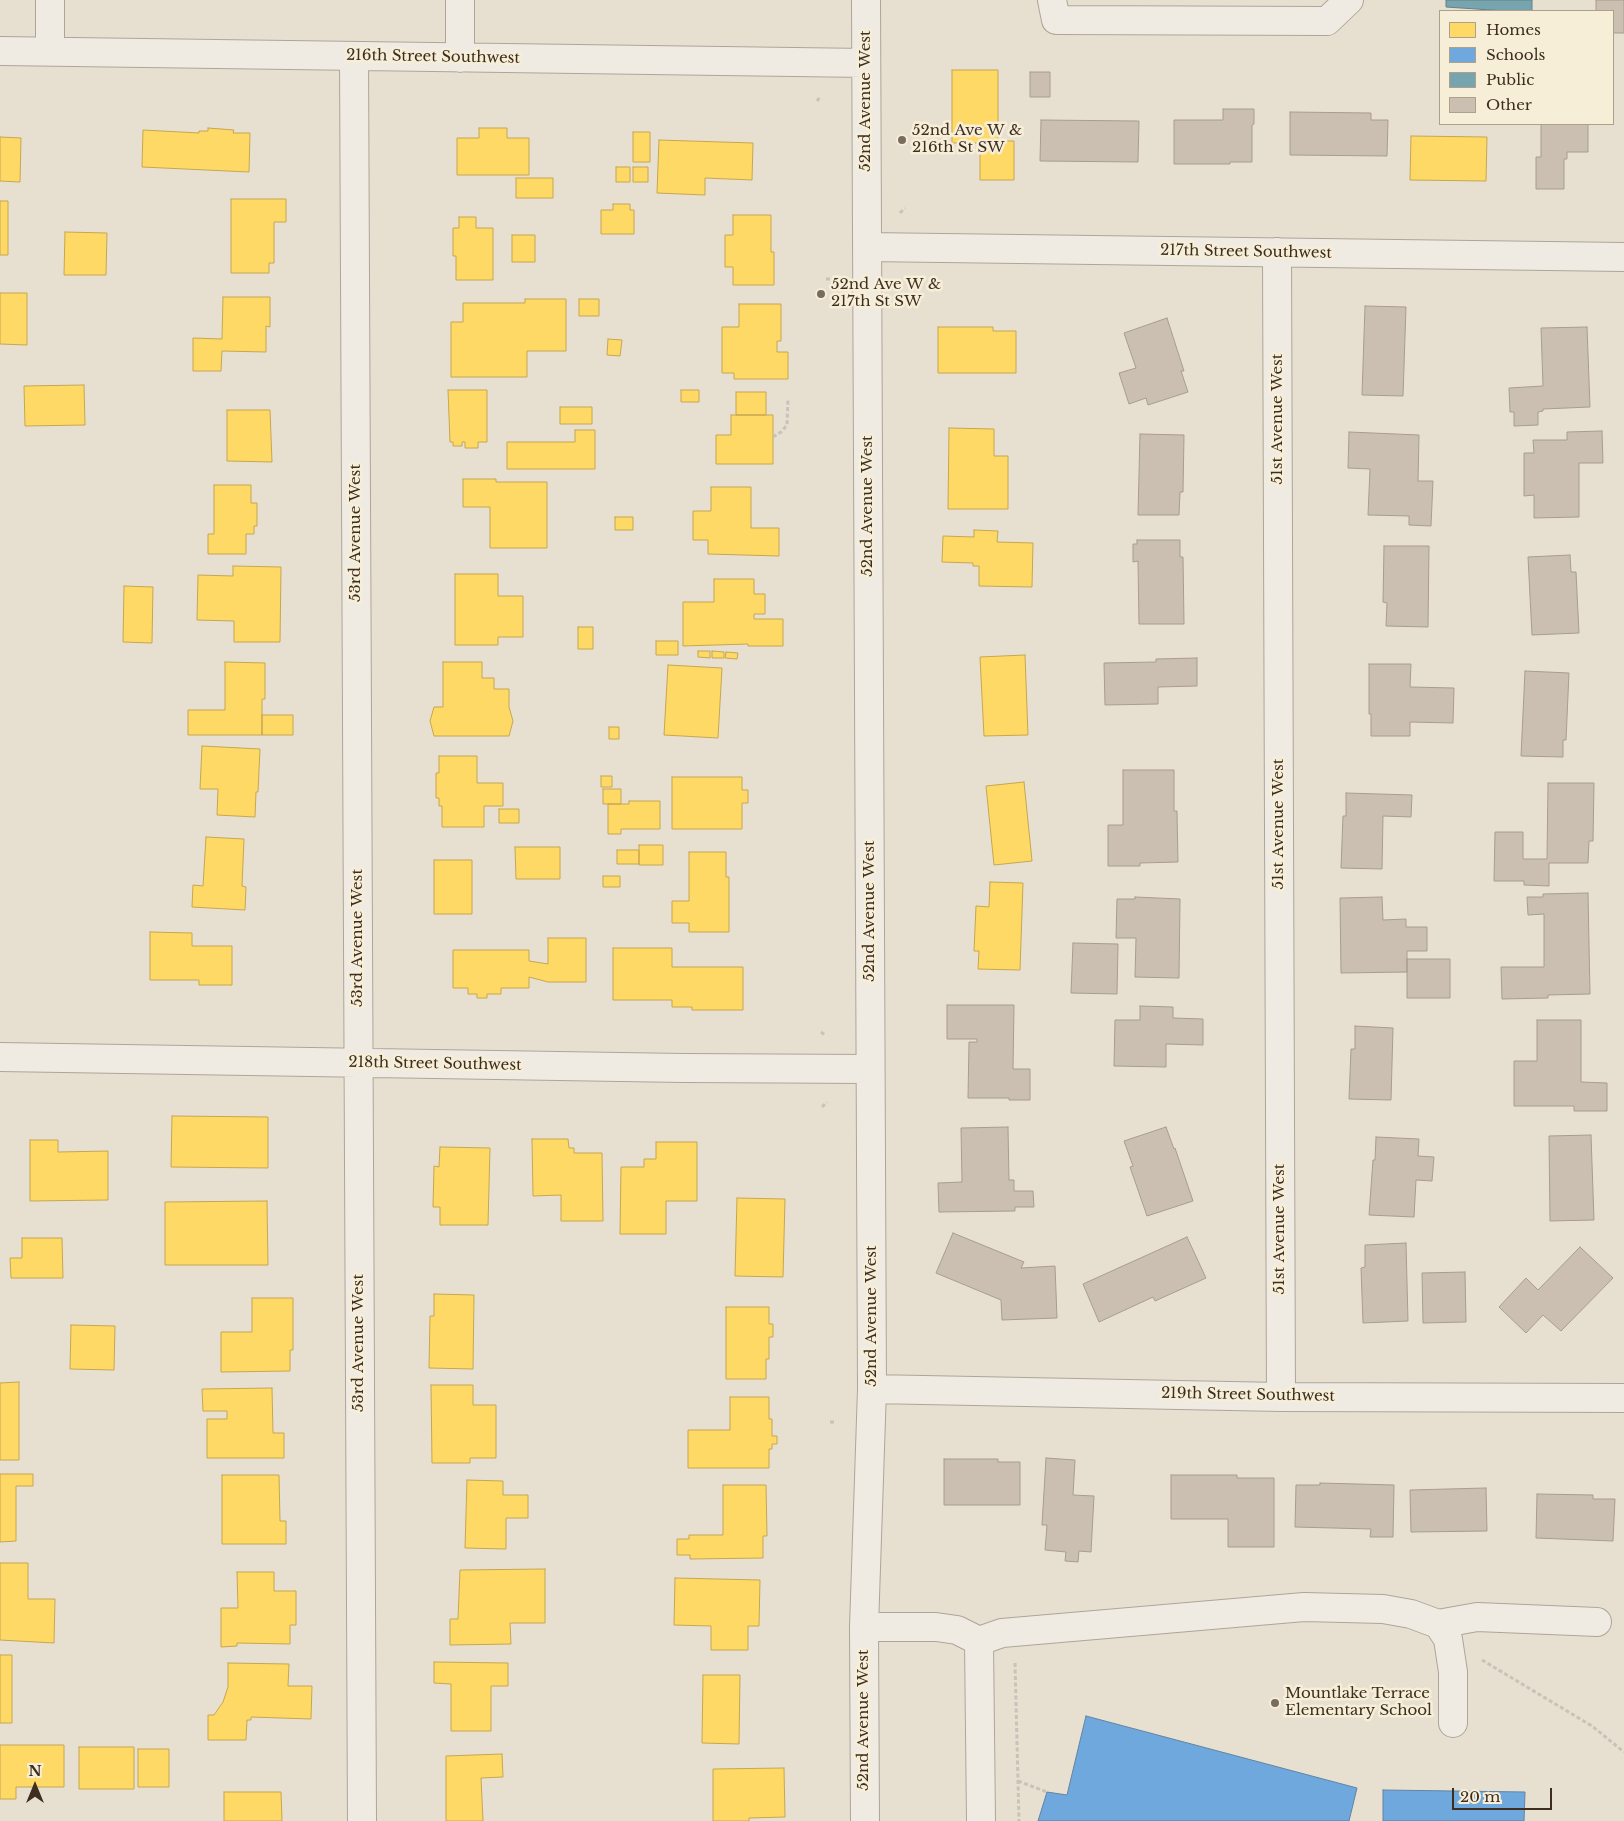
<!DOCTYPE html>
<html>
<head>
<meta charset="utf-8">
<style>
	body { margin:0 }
	#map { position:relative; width:1624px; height:1821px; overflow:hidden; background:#e7e0d1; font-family:"Libre Baskerville",serif }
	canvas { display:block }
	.legend { position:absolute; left:1439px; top:10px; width:175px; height:115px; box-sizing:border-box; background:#f7eed8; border:1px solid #ada18e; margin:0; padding:6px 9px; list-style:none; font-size:15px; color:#3d2e20 }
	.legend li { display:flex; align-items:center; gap:10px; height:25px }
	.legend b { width:25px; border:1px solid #ada18e }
	.north { position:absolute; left:10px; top:1761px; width:50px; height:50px; -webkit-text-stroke:4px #f7eed8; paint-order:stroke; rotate:0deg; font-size:14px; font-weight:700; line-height:20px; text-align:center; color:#3d2e20 }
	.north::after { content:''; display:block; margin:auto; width:18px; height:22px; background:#3d2e20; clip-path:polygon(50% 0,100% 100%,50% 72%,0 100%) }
	.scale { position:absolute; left:1452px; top:1788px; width:100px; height:22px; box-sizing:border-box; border:2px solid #3d2e20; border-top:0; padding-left:6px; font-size:15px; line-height:18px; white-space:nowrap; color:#3d2e20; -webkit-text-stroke:4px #f7eed8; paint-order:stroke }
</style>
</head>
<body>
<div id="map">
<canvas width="1624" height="1821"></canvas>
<ul class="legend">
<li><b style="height:14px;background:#ffd966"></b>Homes</li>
<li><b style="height:14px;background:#6fa8dc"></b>Schools</li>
<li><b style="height:14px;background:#76a5af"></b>Public</li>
<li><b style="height:14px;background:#cbbfb2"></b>Other</li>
</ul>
<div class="north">N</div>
<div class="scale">20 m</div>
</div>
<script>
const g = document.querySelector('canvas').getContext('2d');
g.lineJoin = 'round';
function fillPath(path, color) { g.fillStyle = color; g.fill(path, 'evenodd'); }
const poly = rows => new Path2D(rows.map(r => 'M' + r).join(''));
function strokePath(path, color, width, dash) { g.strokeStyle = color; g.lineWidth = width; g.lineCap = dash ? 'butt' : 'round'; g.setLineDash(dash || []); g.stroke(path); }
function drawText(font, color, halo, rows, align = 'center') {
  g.font = font + ' "Libre Baskerville",serif'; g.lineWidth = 5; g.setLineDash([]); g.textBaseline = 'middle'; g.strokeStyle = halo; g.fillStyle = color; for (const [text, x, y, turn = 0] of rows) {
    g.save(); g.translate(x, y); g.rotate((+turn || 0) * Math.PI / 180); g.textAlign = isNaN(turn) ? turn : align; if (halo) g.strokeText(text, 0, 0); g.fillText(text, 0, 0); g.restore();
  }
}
const homes = poly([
	[952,70,998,70,998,141,1014,141,1014,180,980,180,980,143,952,143,952,70],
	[208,128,234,130,233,133,250,133,249,172,142,167,143,130,199,133,199,131,208,131,208,128],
	[479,128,507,128,507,138,529,138,529,175,457,175,457,138,479,138,479,128],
	[633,132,650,132,650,162,633,162,633,132],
	[1411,136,1487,137,1486,181,1410,180,1411,136],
	[0,137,21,138,20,182,0,181,0,137],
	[659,140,753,143,752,180,705,178,705,195,657,193,659,140],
	[616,167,630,167,630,182,616,182,616,167],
	[633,167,648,167,648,182,633,182,633,167],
	[516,178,553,178,553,198,516,198,516,178],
	[231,199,286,199,286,222,274,222,274,263,269,263,269,273,231,273,231,199],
	[0,201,8,201,8,255,0,255,0,201],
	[613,204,630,204,630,210,634,210,634,234,601,234,601,210,613,210,613,204],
	[733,215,771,215,771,252,774,252,774,285,733,285,733,267,725,267,725,235,733,235,733,215],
	[459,217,476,217,476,228,493,228,493,280,456,280,456,256,453,256,453,228,459,228,459,217],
	[65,232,107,233,106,275,64,275,65,232],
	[512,235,535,235,535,262,512,262,512,235],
	[0,293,27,293,27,345,0,344,0,293],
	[223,297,270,297,270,327,266,326,266,352,222,351,221,371,193,371,193,338,222,339,223,297],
	[525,299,566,299,566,351,527,351,527,377,451,377,451,322,463,322,463,303,525,303,525,299],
	[579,299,599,299,599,316,579,316,579,299],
	[739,304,781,304,781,341,777,341,777,352,788,352,788,379,734,379,734,373,722,373,722,327,739,327,739,304],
	[938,327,993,327,993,331,1016,331,1016,373,938,373,938,327],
	[608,339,622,340,620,356,607,355,608,339],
	[84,385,85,425,25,426,24,386,84,385],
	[448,390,487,390,487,442,478,442,478,448,465,448,465,442,462,442,462,446,453,446,453,442,450,442,448,390],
	[681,390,699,390,699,402,681,402,681,390],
	[736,392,766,392,766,415,736,415,736,392],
	[560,407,592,407,592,424,560,424,560,407],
	[227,410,270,410,272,462,227,461,227,410],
	[731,415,773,415,773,464,716,464,716,435,731,435,731,415],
	[949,428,994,429,994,456,1008,456,1008,509,948,509,949,428],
	[575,430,595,430,595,469,507,469,507,442,575,442,575,430],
	[463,479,496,479,496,482,547,482,547,548,490,548,490,507,463,507,463,479],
	[214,485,251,485,251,503,257,503,257,526,254,526,254,534,246,534,246,554,208,554,208,534,214,534,214,485],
	[711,487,751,487,751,528,779,528,779,556,708,554,708,540,693,540,693,511,711,511,711,487],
	[615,517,633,517,633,530,615,530,615,517],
	[974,530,998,531,997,542,1033,543,1032,587,979,586,979,566,973,566,973,563,942,562,943,536,974,537,974,530],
	[233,566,281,567,280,642,234,642,234,621,197,620,198,575,233,576,233,566],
	[455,574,498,574,498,596,523,596,523,637,498,637,498,645,455,645,455,574],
	[714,579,754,579,754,594,765,594,765,614,754,614,754,619,783,619,783,646,748,646,748,644,683,646,683,602,714,602,714,579],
	[124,586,153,587,152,643,123,642,124,586],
	[578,627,593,627,593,649,578,649,578,627],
	[656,641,678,641,678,655,656,655,656,641],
	[698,651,710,651,710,658,698,657,698,651],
	[712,651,724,652,724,658,712,658,712,651],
	[726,652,738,653,737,659,725,658,726,652],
	[1025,655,1028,735,984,736,980,657,1025,655],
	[225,662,265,663,265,699,262,699,262,735,188,735,188,710,225,710,225,662],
	[443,662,482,662,482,678,494,678,494,689,509,689,509,707,513,721,509,736,434,736,430,721,434,707,443,707,443,662],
	[668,665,722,668,718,738,664,735,668,665],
	[262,715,293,715,293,735,262,735,262,715],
	[609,727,619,727,619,739,609,739,609,727],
	[202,746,260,749,258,792,256,792,255,817,217,815,218,789,200,789,202,746],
	[439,756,477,756,477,783,503,783,503,806,484,806,484,827,442,827,442,806,439,806,439,798,436,798,436,773,439,773,439,756],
	[601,776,612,776,612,787,601,787,601,776],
	[672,777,742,777,742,790,748,790,748,803,742,803,742,829,672,829,672,777],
	[1024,782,1032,861,994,865,986,786,1024,782],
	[603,789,621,789,621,804,603,804,603,789],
	[629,801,660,801,660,829,621,829,621,834,608,834,608,804,629,804,629,801],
	[499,809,519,809,519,823,499,823,499,809],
	[206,837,244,839,242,886,246,887,245,910,192,907,193,885,203,886,206,837],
	[639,845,663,845,663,865,639,865,639,845],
	[515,847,560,847,560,879,516,879,515,847],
	[617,850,639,850,639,864,617,864,617,850],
	[689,852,726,852,726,877,729,877,729,932,689,932,689,923,672,923,672,901,689,901,689,852],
	[434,860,472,860,472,914,434,914,434,860],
	[603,876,620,876,620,887,603,887,603,876],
	[990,882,1023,883,1020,970,978,969,979,951,974,951,976,906,989,907,990,882],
	[150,932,192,933,192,946,232,946,232,985,199,985,199,980,150,980,150,932],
	[548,938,586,938,586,982,548,982,529,977,529,988,501,988,501,994,487,994,487,998,477,998,477,994,468,994,468,988,453,988,453,950,529,950,529,961,548,964,548,938],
	[613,948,672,948,672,967,743,967,743,1010,692,1010,692,1007,672,1007,672,1000,613,1000,613,948],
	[172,1116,268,1117,268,1168,171,1167,172,1116],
	[532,1139,568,1139,569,1148,574,1148,574,1153,602,1153,603,1221,561,1221,561,1195,533,1196,532,1139],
	[30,1140,58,1140,58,1152,108,1151,108,1200,30,1201,30,1140],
	[656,1142,697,1142,697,1201,666,1201,666,1234,620,1234,621,1167,644,1167,644,1159,656,1159,656,1142],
	[440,1147,490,1148,488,1225,440,1225,440,1207,433,1207,434,1166,439,1167,440,1147],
	[737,1198,785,1199,783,1277,735,1276,737,1198],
	[267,1201,268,1265,165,1265,165,1202,267,1201],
	[22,1238,62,1238,63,1278,11,1278,10,1258,22,1258,22,1238],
	[434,1294,474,1295,473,1369,429,1368,430,1316,434,1316,434,1294],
	[252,1298,293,1298,293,1350,290,1350,290,1371,221,1372,221,1332,252,1332,252,1298],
	[726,1307,769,1307,769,1324,773,1324,773,1337,769,1337,769,1359,766,1359,766,1379,726,1379,726,1307],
	[71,1325,115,1326,114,1370,70,1369,71,1325],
	[19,1382,19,1460,0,1460,0,1383,19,1382],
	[431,1385,473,1385,473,1405,496,1405,496,1458,470,1458,470,1463,432,1463,431,1385],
	[272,1388,273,1433,284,1433,284,1458,207,1458,207,1419,227,1419,227,1411,203,1411,202,1389,272,1388],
	[730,1397,769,1397,769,1419,772,1419,772,1436,777,1436,777,1444,772,1444,772,1449,769,1449,769,1468,688,1468,688,1430,730,1430,730,1397],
	[0,1474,33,1474,33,1486,16,1486,16,1541,0,1542,0,1474],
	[222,1475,279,1475,280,1521,286,1521,286,1544,222,1544,222,1475],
	[467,1480,503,1481,503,1495,528,1495,528,1518,506,1518,506,1549,465,1548,467,1480],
	[723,1485,766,1485,767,1536,763,1536,763,1558,690,1559,690,1555,677,1555,677,1539,689,1539,689,1535,723,1535,723,1485],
	[0,1563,28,1563,28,1599,55,1599,54,1643,0,1640,0,1563],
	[545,1569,545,1623,510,1623,511,1644,450,1645,450,1619,458,1619,460,1570,545,1569],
	[237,1572,274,1572,274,1591,296,1591,296,1625,290,1625,290,1644,237,1643,237,1646,221,1647,221,1608,238,1608,237,1572],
	[675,1578,760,1580,759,1626,748,1626,748,1650,711,1650,711,1626,674,1625,675,1578],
	[0,1655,12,1655,12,1723,0,1723,0,1655],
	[434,1662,508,1663,508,1686,491,1686,491,1731,451,1731,451,1684,434,1683,434,1662],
	[228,1663,289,1664,288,1686,312,1686,311,1719,251,1717,251,1720,247,1720,246,1740,208,1740,208,1715,214,1715,223,1702,228,1687,228,1663],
	[703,1675,740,1675,739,1744,702,1743,703,1675],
	[0,1745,64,1745,64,1787,16,1787,16,1799,0,1799,0,1745],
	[79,1747,134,1747,134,1789,79,1789,79,1747],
	[138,1749,169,1749,169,1787,138,1787,138,1749],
	[502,1754,503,1777,481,1778,483,1821,446,1821,446,1756,502,1754],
	[784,1768,785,1817,749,1818,749,1821,713,1821,713,1769,784,1768],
	[224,1792,281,1792,282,1821,224,1821,224,1792]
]);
const schools = poly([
	[1086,1716,1357,1788,1349,1821,1038,1821,1047,1792,1067,1795,1086,1716],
	[1383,1790,1525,1792,1524,1821,1383,1821,1383,1790]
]);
const public = poly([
	[1446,0,1532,0,1532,11,1506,11,1446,7,1446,0]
]);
const building = poly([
	[1596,0,1624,0,1624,33,1613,33,1613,11,1596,11,1596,0],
	[1030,72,1050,72,1050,97,1030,97,1030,72],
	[1223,109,1254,109,1254,124,1252,125,1252,162,1230,162,1230,164,1174,164,1174,120,1223,120,1223,109],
	[1290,112,1371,113,1371,120,1388,120,1387,156,1290,155,1290,112],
	[1041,120,1139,121,1138,162,1040,161,1041,120],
	[1541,124,1588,124,1588,152,1567,152,1567,159,1564,159,1564,189,1536,189,1536,157,1541,157,1541,124],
	[1365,306,1406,307,1403,396,1362,395,1365,306],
	[1167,318,1184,371,1181,371,1188,392,1148,405,1146,398,1129,404,1119,373,1136,368,1124,333,1167,318],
	[1587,327,1590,407,1543,409,1543,411,1538,412,1538,425,1514,426,1514,412,1510,412,1509,388,1543,386,1541,328,1587,327],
	[1602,431,1603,463,1579,463,1579,517,1534,518,1534,495,1524,496,1524,453,1534,453,1533,440,1567,440,1567,432,1602,431],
	[1349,432,1419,435,1418,481,1433,481,1431,526,1409,525,1409,516,1368,515,1370,469,1348,468,1349,432],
	[1140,434,1184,435,1183,492,1180,492,1179,515,1138,515,1140,434],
	[1137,540,1180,540,1180,557,1183,557,1184,624,1139,624,1138,561,1133,562,1133,544,1137,544,1137,540],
	[1384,546,1429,546,1428,627,1386,626,1387,603,1383,602,1384,546],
	[1570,555,1571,572,1576,572,1579,633,1532,635,1528,557,1570,555],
	[1197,658,1197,686,1158,687,1158,704,1105,705,1104,663,1156,662,1156,659,1197,658],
	[1369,664,1411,664,1410,687,1454,688,1453,723,1410,722,1410,736,1371,736,1371,714,1369,714,1369,664],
	[1525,671,1569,673,1566,740,1563,740,1563,757,1521,756,1525,671],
	[1123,770,1174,770,1174,811,1177,811,1178,862,1140,863,1140,866,1108,866,1108,825,1123,825,1123,770],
	[1548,783,1594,783,1593,841,1589,841,1588,863,1549,863,1549,886,1524,885,1524,881,1494,881,1495,832,1523,832,1523,859,1547,859,1548,783],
	[1346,793,1412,795,1411,817,1383,816,1382,869,1341,868,1343,816,1346,816,1346,793],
	[1588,893,1590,994,1548,995,1548,998,1502,999,1501,967,1544,967,1544,914,1528,915,1527,897,1543,897,1543,894,1588,893],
	[1135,897,1180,899,1179,978,1135,977,1136,938,1116,938,1117,899,1135,899,1135,897],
	[1382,897,1383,920,1406,919,1406,927,1427,927,1427,951,1407,951,1407,972,1341,973,1340,898,1382,897],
	[1073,943,1118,944,1117,994,1071,993,1073,943],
	[1407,959,1450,959,1450,998,1407,998,1407,959],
	[947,1005,1014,1005,1013,1069,1030,1069,1030,1100,1009,1100,1009,1098,968,1098,969,1042,977,1042,977,1039,947,1039,947,1005],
	[1140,1006,1173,1007,1173,1018,1203,1019,1203,1045,1166,1044,1166,1067,1114,1066,1115,1020,1140,1020,1140,1006],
	[1537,1020,1581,1020,1581,1082,1607,1083,1607,1111,1574,1111,1574,1106,1514,1106,1514,1061,1537,1061,1537,1020],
	[1355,1026,1393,1028,1391,1100,1349,1099,1351,1049,1355,1049,1355,1026],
	[1008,1127,1009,1180,1014,1180,1014,1191,1033,1191,1034,1207,1015,1207,1015,1211,939,1212,938,1183,962,1182,961,1128,1008,1127],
	[1166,1127,1174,1149,1175,1148,1193,1201,1147,1216,1130,1167,1133,1166,1124,1141,1166,1127],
	[1591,1135,1594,1220,1550,1221,1549,1136,1591,1135],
	[1376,1137,1419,1139,1418,1156,1434,1157,1432,1181,1416,1180,1414,1217,1369,1215,1373,1160,1375,1160,1376,1137],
	[953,1233,1024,1262,1021,1268,1055,1266,1057,1318,1002,1320,1001,1300,936,1273,953,1233],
	[1187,1237,1206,1278,1155,1301,1153,1297,1099,1322,1083,1284,1187,1237],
	[1406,1243,1408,1321,1363,1323,1361,1268,1365,1267,1365,1245,1406,1243],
	[1580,1247,1613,1278,1561,1331,1543,1315,1526,1333,1499,1307,1526,1278,1538,1290,1580,1247],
	[1465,1272,1466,1322,1423,1323,1422,1273,1465,1272],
	[1046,1458,1075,1460,1073,1495,1094,1496,1091,1552,1079,1551,1078,1562,1065,1561,1066,1552,1045,1550,1047,1525,1042,1525,1046,1458],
	[944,1459,998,1459,998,1462,1020,1462,1020,1505,944,1505,944,1459],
	[1171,1475,1237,1475,1237,1478,1274,1478,1274,1547,1228,1547,1228,1519,1171,1519,1171,1475],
	[1320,1483,1394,1485,1393,1537,1370,1537,1371,1529,1295,1527,1296,1485,1320,1485,1320,1483],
	[1486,1488,1487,1531,1411,1532,1410,1490,1486,1488],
	[1537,1494,1593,1495,1593,1499,1615,1499,1613,1541,1536,1538,1537,1494]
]);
const path = poly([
	[817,101,820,97],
	[900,213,905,208],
	[826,279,830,279],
	[773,437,781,432,787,425,788,399],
	[821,1032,825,1035],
	[822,1107,827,1102],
	[830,1422,836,1422],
	[1482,1660,1592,1726,1624,1752],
	[1015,1663,1019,1821],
	[1018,1781,1047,1792]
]);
const minor = poly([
	[50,0,50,51],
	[1052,0,1056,20,1327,21,1349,0],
	[0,51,866,63],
	[354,56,362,1821],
	[460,58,460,0],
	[867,247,1624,257],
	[1277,252,1281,1397],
	[0,1057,683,1068,870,1069],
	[872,1389,1281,1397,1624,1398],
	[1438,1624,1477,1617,1597,1622],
	[864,1627,936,1627,957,1630,979,1641,1002,1633,1304,1607,1383,1609,1411,1614,1438,1624,1448,1639,1453,1672,1453,1723],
	[979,1641,981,1821],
	[865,1821,864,1627,872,1389,866,0]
]);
const markers = [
	[902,140,5,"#786c5e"],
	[821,294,5,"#786c5e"],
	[1275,1703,5,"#786c5e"]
];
const streetNames = [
	["216th Street Southwest",433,57,1],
	["52nd Avenue West",866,101,-90],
	["217th Street Southwest",1246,252,1],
	["51st Avenue West",1278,419,-90],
	["52nd Avenue West",868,506,-90],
	["53rd Avenue West",356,533,-90],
	["51st Avenue West",1279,824,-90],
	["52nd Avenue West",870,911,-90],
	["53rd Avenue West",358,938,-90],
	["218th Street Southwest",435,1064,1],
	["51st Avenue West",1280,1229,-90],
	["52nd Avenue West",872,1316,-90],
	["53rd Avenue West",359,1343,-90],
	["219th Street Southwest",1248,1395,1],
	["52nd Avenue West",864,1720,-90]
];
const poiNames = [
	["52nd Ave W &",912,131],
	["216th St SW",912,148],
	["52nd Ave W &",831,285],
	["217th St SW",831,302],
	["Mountlake Terrace",1285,1694],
	["Elementary School",1285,1711]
];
fillPath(homes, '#ffd966');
strokePath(homes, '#c5a651', 1);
fillPath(schools, '#6fa8dc');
strokePath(schools, '#6083a4', 1);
fillPath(public, '#76a5af');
strokePath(public, '#658184', 1);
fillPath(building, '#cbbfb2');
strokePath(building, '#a89c90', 1);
strokePath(minor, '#ada599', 30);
strokePath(path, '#c8c2b9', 3, [4, 2.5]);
strokePath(minor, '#efebe3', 28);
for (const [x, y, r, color] of markers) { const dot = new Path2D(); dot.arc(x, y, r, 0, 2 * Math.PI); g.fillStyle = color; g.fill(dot); strokePath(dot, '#f7eed8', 2); }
drawText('15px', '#3d2e20', '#f7eed8', streetNames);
drawText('15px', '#3d2e20', '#f7eed8', poiNames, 'left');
</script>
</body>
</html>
